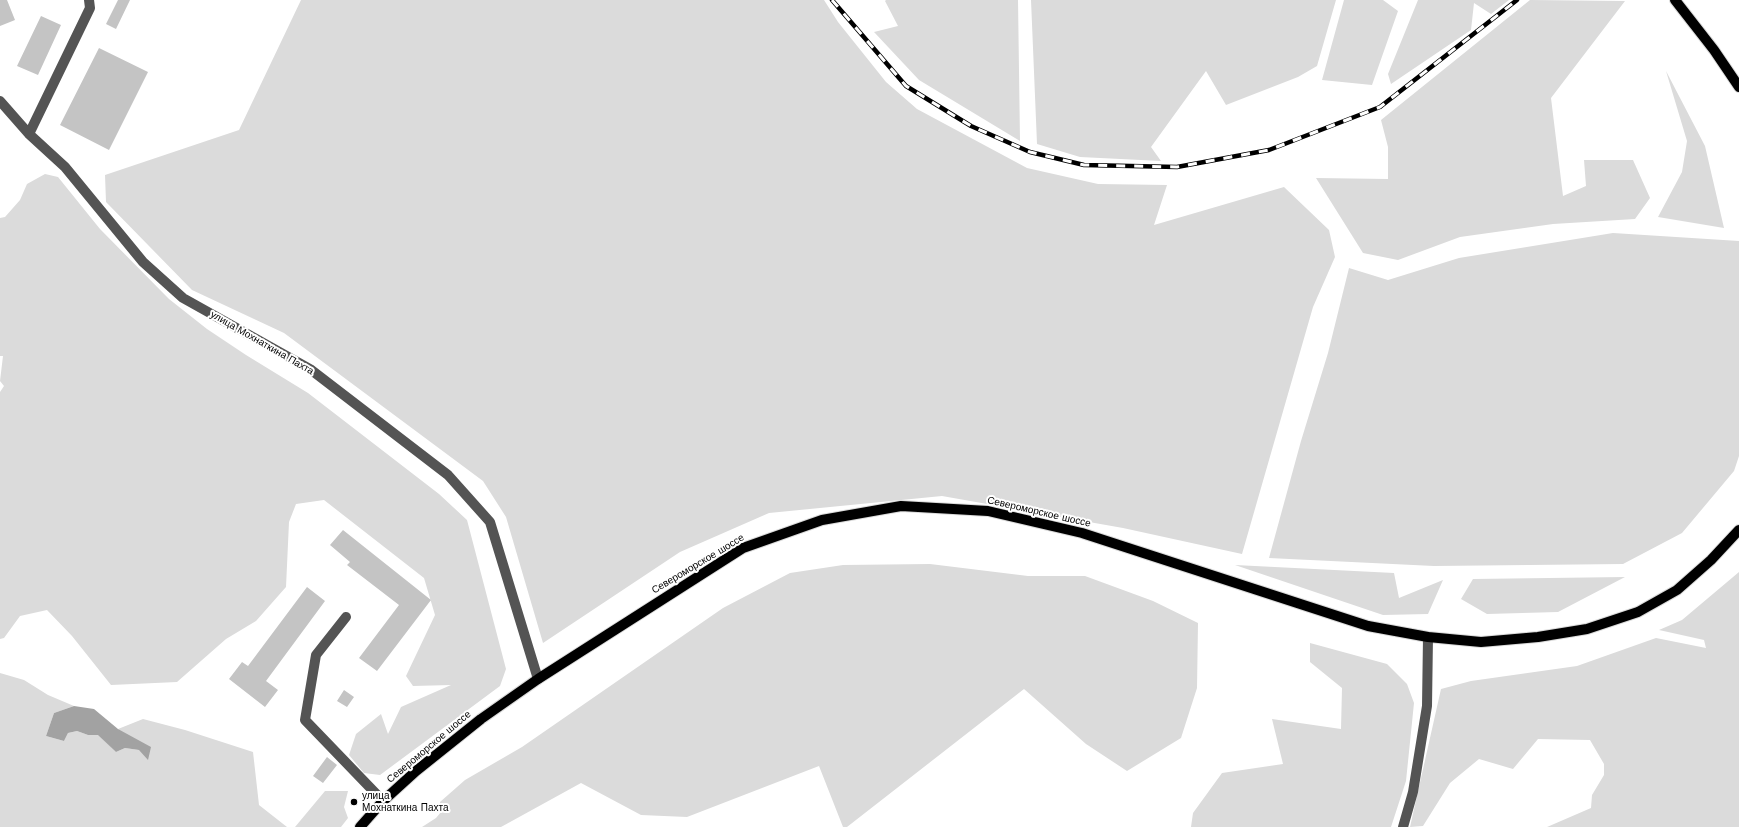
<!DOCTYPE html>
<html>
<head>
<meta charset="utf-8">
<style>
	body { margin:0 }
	canvas { display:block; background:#fff }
</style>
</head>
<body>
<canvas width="1739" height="827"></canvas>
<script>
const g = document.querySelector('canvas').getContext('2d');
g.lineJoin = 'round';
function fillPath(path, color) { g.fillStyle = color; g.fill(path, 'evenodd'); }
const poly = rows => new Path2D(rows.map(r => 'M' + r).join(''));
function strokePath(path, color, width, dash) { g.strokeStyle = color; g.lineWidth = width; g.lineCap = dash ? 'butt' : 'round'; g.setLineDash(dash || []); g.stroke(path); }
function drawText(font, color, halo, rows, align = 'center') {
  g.font = font + ' "Work Sans",sans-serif'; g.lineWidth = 4; g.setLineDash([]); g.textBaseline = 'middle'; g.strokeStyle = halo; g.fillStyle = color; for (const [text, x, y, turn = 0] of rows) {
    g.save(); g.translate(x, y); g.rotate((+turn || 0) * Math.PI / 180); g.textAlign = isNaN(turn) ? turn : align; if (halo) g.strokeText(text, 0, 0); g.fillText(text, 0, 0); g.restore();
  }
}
const green = poly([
	[301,0,824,0,838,22,886,82,917,109,1027,168,1098,184,1167,185,1154,225,1284,187,1329,230,1335,257,1313,307,1242,554,1123,528,942,496,769,513,680,552,543,643,506,517,483,481,284,333,192,290,106,202,105,175,239,130],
	[886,0,1018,0,1020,141,919,80,874,32,898,26,885,1],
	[1031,0,1336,0,1317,66,1298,77,1226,105,1206,71,1151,147,1161,161,1080,157,1037,144],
	[1344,0,1383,0,1398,11,1372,85,1322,80],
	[1418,0,1509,0,1491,14,1474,3,1471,30,1391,84,1388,74],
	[1530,0,1625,1,1551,98,1563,196,1586,186,1584,160,1633,160,1650,198,1635,219,1553,224,1460,237,1398,260,1363,253,1316,178,1388,179,1388,147,1381,120],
	[1666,71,1705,146,1724,228,1658,217,1682,172,1687,141],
	[45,174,58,177,100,229,169,299,207,329,246,355,308,393,439,494,467,520,506,669,500,686,380,775,364,773,349,755,356,734,381,714,388,734,401,707,451,685,413,686,406,676,435,615,424,578,324,500,296,504,289,522,286,587,256,621,226,639,177,682,111,685,72,636,47,610,20,616,4,638,0,639,0,392,4,386,0,381,3,356,0,356,0,218,5,217,20,200,27,184],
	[1613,233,1739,241,1739,456,1734,471,1682,533,1623,564,1434,566,1269,558,1301,441,1328,353,1349,268,1388,280,1459,258],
	[930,564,1028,576,1085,576,1153,601,1198,623,1197,688,1181,738,1127,771,1086,744,1024,689,847,827,843,827,819,766,687,817,641,815,581,783,501,827,422,827,436,818,441,812,440,802,465,780,522,747,723,608,790,573,843,565],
	[1235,565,1394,573,1399,598,1443,580,1428,614,1383,615],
	[1739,572,1739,827,1547,827,1591,808,1592,795,1604,775,1604,764,1590,740,1538,739,1513,769,1479,759,1450,783,1423,826,1410,827,1441,689,1471,681,1577,666,1656,638,1706,648,1704,640,1659,630,1682,620],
	[1625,577,1558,612,1487,614,1461,599,1473,579],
	[1310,643,1387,664,1407,684,1414,703,1406,781,1391,827,1191,827,1193,813,1222,773,1283,764,1272,719,1341,729,1342,688,1310,662],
	[0,673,24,680,48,695,74,706,54,713,46,736,64,741,68,733,77,731,88,735,99,735,116,752,125,748,139,750,118,729,143,719,185,730,253,752,259,805,287,827,0,827],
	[325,791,348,791,344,807,348,818,341,827,295,827]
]);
const water = poly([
	[74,706,94,709,118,729,151,747,148,760,139,750,125,748,116,752,98,735,88,735,77,731,68,733,64,741,46,736,54,713]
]);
const building = poly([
	[0,0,7,0,15,20,0,26],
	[118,0,130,0,116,29,106,24],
	[41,16,61,25,38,75,17,66],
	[99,48,148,72,109,150,60,125],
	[343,530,431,600,377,671,359,658,399,605,347,565,350,562,330,545],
	[307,587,325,601,266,681,278,690,265,707,229,679,242,662,248,666],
	[344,690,354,697,347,707,337,701],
	[327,757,337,765,323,783,313,776]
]);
const minor = poly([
	[0,101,29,134,65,167,143,262,183,298,310,369,448,475,490,522,538,679],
	[29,134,90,8,89,0],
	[346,617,316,655,305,720,383,801],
	[1403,827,1413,792,1427,706,1428,637]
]);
const major = poly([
	[1675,0,1714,50,1739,87],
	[360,827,383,801,416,771,481,719,538,679,743,548,822,520,901,506,988,511,1082,533,1368,626,1428,637,1481,642,1538,637,1587,629,1638,612,1677,590,1711,560,1739,530]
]);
const rail = poly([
	[832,0,906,86,971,126,1030,152,1084,165,1177,167,1269,150,1380,107,1517,0]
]);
const markers = [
	[354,802,4,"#000"]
];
const streetNames = [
	["улица Мохнаткина Пахта",262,343,30],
	["Североморское шоссе",1039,512,13],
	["Североморское шоссе",698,564,-31],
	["Североморское шоссе",429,747,-40]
];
const poiNames = [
	["улица",362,796],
	["Мохнаткина Пахта",362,808]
];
fillPath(green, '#dbdbdb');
fillPath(water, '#a2a2a2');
fillPath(building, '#c4c4c4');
strokePath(major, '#dbdbdb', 12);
strokePath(minor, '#545454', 10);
strokePath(major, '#000', 10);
strokePath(rail, '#000', 4.5);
strokePath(rail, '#fff', 3, [9]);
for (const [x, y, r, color] of markers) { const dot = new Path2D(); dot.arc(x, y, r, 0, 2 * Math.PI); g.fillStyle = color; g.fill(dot); strokePath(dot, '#fff', 1.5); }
drawText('10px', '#000', '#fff', streetNames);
drawText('10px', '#000', '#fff', poiNames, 'left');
</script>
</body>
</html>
